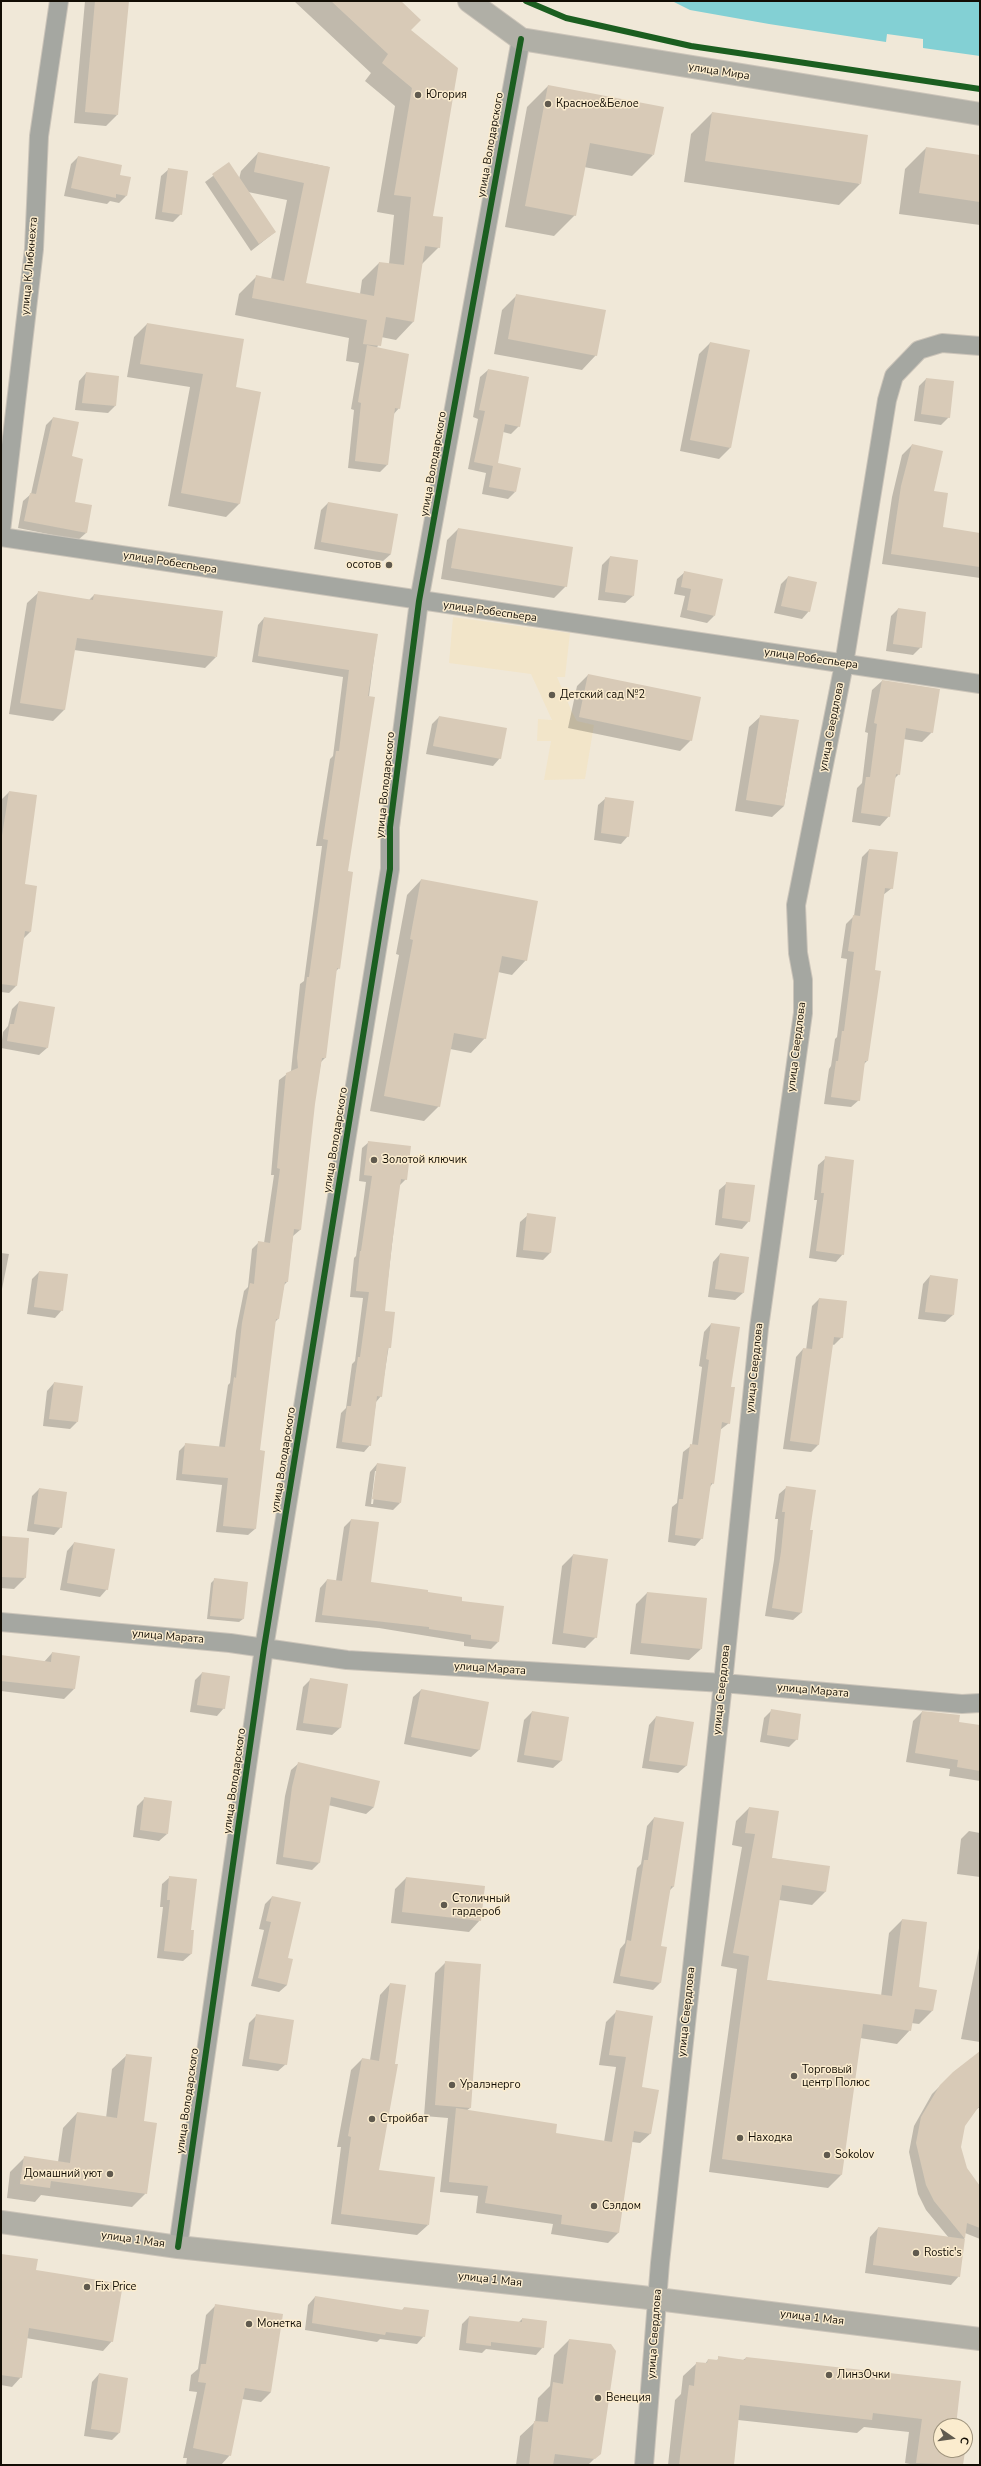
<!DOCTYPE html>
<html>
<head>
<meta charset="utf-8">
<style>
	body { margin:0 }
	#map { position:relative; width:981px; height:2466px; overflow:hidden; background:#f0e8d8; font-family:"Nunito Sans",sans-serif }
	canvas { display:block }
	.frame { position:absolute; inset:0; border:2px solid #120d04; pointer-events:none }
	.north { position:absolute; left:933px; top:2418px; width:40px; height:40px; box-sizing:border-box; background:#fbecce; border:1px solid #9e937d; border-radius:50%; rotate:103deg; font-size:11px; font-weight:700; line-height:16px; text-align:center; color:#120d04 }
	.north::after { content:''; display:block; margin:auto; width:14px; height:18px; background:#605a4e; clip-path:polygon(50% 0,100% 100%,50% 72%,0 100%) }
</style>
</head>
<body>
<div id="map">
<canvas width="981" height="2466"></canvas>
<div class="frame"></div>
<div class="north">С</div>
</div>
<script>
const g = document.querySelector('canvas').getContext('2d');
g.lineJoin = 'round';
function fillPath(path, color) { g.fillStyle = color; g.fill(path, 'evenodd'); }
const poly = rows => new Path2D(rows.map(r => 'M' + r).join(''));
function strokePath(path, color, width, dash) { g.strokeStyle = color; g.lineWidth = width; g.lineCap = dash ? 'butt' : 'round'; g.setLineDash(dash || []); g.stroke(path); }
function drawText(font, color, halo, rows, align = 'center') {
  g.font = font + ' "Nunito Sans",sans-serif'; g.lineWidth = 3; g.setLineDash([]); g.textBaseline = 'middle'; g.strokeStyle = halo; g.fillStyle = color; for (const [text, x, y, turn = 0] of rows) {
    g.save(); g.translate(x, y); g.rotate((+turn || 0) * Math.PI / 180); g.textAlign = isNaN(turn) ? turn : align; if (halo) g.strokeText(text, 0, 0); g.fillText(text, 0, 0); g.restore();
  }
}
const built = poly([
	[453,617,570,633,565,677,557,677,572,712,577,721,594,725,585,779,544,780,551,741,537,741,538,719,552,720,531,674,449,663]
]);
const water = poly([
	[672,1,980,1,980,56,923,48,923,39,887,34,886,42,769,24,690,10]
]);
const shadow = poly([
	[85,1,128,1,117,115,106,126,74,123],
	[294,1,399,1,410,30,432,217,439,247,421,265,413,322,396,340,381,337,377,348,399,408,393,415,387,465,380,472,348,468,354,410,351,409,359,363,346,361,349,338,235,315,239,294,257,276,271,279,287,200,248,192,275,232,251,251,205,182,229,164,239,179,241,171,258,153,329,167,305,284,360,294,362,280,379,263,389,264,394,215,377,212,395,106,365,81,371,73],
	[548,86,653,155,632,176,584,167,575,215,554,236,505,227,527,107],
	[712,113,860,184,839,205,684,182,691,134],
	[926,148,980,156,980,225,899,214,905,169],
	[78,157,119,175,126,196,119,203,110,201,107,204,64,196,71,164],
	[169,169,181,214,173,222,155,219,161,176],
	[517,295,596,355,582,370,494,354,502,310],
	[147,324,235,388,239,504,226,517,168,506,190,387,127,377,134,337],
	[710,343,730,448,719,459,680,451,699,354],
	[488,370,528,377,519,426,511,434,503,432,496,464,515,492,508,499,482,494,486,473,468,469,478,419,473,417,480,377],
	[86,373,118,377,115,406,108,413,75,410,79,381],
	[926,379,949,417,941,425,914,421,919,386],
	[53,418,71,457,73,502,86,533,78,540,18,528,23,501,31,494,46,425],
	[912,445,932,491,942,528,980,534,980,578,882,564,892,497,902,455],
	[328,503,391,554,383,561,314,549,321,510],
	[458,529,566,586,554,598,441,579,447,540],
	[610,557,633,596,625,603,598,600,602,565],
	[685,572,714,616,707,623,680,617,685,596,674,594,677,579],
	[788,577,809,611,802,619,774,613,781,584],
	[39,592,89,600,94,595,216,657,205,668,74,650,64,710,53,721,9,714,27,603],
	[898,609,921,647,913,655,886,651,891,616],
	[264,618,377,635,346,872,339,968,336,971,325,1058,321,1062,314,1104,300,1230,293,1236,287,1282,284,1285,278,1319,275,1322,258,1451,255,1529,248,1535,216,1532,222,1485,176,1480,179,1451,186,1444,219,1447,228,1385,230,1383,236,1331,244,1291,248,1287,252,1249,259,1242,264,1243,274,1175,271,1175,279,1080,291,1071,300,984,304,981,322,846,316,846,330,759,333,756,343,677,252,662,258,625],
	[588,675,691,740,680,751,568,728,577,686],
	[882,681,932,732,922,742,903,739,899,774,894,779,889,816,880,826,852,822,857,788,862,783,868,733,865,732,872,690],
	[761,716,798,720,784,806,772,817,735,811,749,727],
	[439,717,500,758,493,766,426,754,432,724],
	[9,792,24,885,36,887,30,932,23,939,16,986,9,993,1,992,1,804,2,799],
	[606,798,628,836,621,844,594,840,598,805],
	[869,850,892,888,883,895,874,971,867,1061,863,1065,859,1100,851,1107,824,1104,829,1069,831,1066,835,1039,837,1037,847,959,841,958,846,924,854,916,862,857],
	[421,880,526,960,512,975,498,972,485,1038,471,1053,450,1049,439,1106,424,1121,370,1111,399,955,396,954,407,895],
	[19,1002,47,1048,39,1055,1,1048,3,1032,8,1026,12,1009],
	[369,1142,406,1179,399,1186,384,1312,394,1313,381,1396,376,1402,370,1445,364,1452,336,1448,341,1413,346,1408,352,1364,355,1361,363,1298,350,1297,354,1258,356,1256,366,1182,359,1181,362,1148],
	[826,1158,843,1254,836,1262,809,1258,817,1200,814,1200,818,1165],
	[727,1183,749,1221,742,1229,715,1225,719,1190],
	[528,1215,555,1218,550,1253,543,1260,516,1257,520,1222],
	[1,1253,9,1254,1,1294],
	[720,1254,743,1293,735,1300,708,1297,713,1262],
	[39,1272,62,1310,55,1318,27,1314,32,1279],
	[930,1276,953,1315,945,1322,918,1319,923,1284],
	[819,1299,842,1337,834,1345,832,1344,818,1445,811,1452,783,1449,796,1357,803,1349,806,1350,812,1306],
	[711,1324,730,1388,729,1423,720,1430,713,1483,709,1488,702,1538,695,1546,668,1542,672,1507,677,1503,683,1452,692,1445,702,1367,699,1366,704,1332],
	[54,1383,77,1422,70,1429,43,1426,47,1391],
	[377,1464,400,1503,393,1510,365,1506,370,1472],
	[375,1471,377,1471,373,1504,371,1504],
	[787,1487,809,1531,801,1613,793,1620,765,1616,774,1560,778,1519,775,1519,779,1494],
	[39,1489,61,1527,54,1535,27,1531,32,1496],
	[351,1520,370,1583,427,1593,461,1601,498,1642,491,1649,464,1646,464,1642,379,1628,315,1622,320,1588,327,1580,336,1581,344,1527],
	[1,1537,25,1578,14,1589,1,1588],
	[74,1543,107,1589,100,1597,60,1590,67,1551],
	[573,1555,596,1637,585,1648,552,1644,562,1566],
	[215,1579,247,1583,243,1619,239,1622,207,1619,211,1583],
	[647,1593,701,1649,689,1660,630,1654,636,1604],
	[52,1653,74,1689,64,1699,1,1691,1,1656,44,1662],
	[202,1673,224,1708,217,1716,190,1712,195,1680],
	[311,1679,347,1685,340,1728,332,1735,296,1730,303,1687],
	[421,1690,488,1703,479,1750,471,1757,404,1744,413,1697],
	[772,1710,797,1739,789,1747,760,1742,764,1718],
	[532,1712,561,1761,553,1768,517,1762,524,1720],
	[922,1712,958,1723,980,1726,980,1781,949,1776,950,1769,906,1762,913,1721],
	[656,1717,692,1723,686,1766,678,1773,642,1768,649,1725],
	[299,1763,374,1807,366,1814,328,1805,319,1863,312,1870,276,1864,285,1796,291,1770],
	[145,1798,167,1834,159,1841,133,1837,137,1806],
	[749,1808,771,1858,829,1867,825,1892,812,1905,779,1900,766,1980,881,1996,889,1933,902,1920,918,1988,935,1991,932,2011,919,2024,911,2023,910,2030,897,2044,860,2038,841,2175,828,2188,709,2172,737,1969,721,1966,742,1847,732,1845,736,1821],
	[654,1818,674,1886,669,1891,660,1947,666,1948,660,1983,653,1990,613,1983,620,1949,625,1943,637,1868,641,1864,647,1826],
	[969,1831,980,1833,980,1877,957,1874,961,1839],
	[170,1877,190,1931,191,1954,183,1961,157,1958,163,1907,160,1907,162,1884],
	[406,1878,480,1920,469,1932,391,1923,395,1889],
	[272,1897,287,1959,287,1985,279,1992,251,1986,264,1930,259,1929,265,1904],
	[980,1943,980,2042,961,2039],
	[446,1962,470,2108,466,2111,555,2134,604,2142,616,2067,599,2065,606,2022,616,2012,641,2088,651,2133,640,2143,632,2142,618,2233,608,2243,551,2234,553,2224,476,2213,478,2196,440,2192,448,2118,424,2116,435,1973],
	[390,1984,378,2171,428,2225,417,2235,331,2224,341,2147,337,2147,351,2070,362,2059,370,2060,380,1995],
	[257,2015,286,2064,278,2071,242,2066,249,2023],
	[980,2052,980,2107,972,2112,964,2125,960,2147,966,2168,980,2188,980,2239,965,2233,959,2276,951,2285,865,2273,870,2237,878,2228,949,2238,926,2210,918,2194,909,2152,914,2126,932,2094,954,2072],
	[127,2055,143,2122,146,2193,132,2207,41,2195,35,2202,7,2198,10,2172,24,2158,58,2162,63,2128,77,2113,106,2118,112,2069],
	[1,2256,35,2270,112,2341,103,2351,26,2338,21,2377,12,2387,1,2385],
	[315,2297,401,2311,404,2308,424,2336,417,2344,380,2339,377,2342,305,2330,308,2305],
	[216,2305,271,2392,261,2402,242,2399,230,2455,221,2465,186,2465,187,2458,183,2458,197,2392,189,2391,191,2375,198,2369,206,2315],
	[469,2317,518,2323,522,2319,543,2347,536,2355,486,2349,482,2353,459,2350,462,2324],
	[569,2340,600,2453,588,2465,516,2465,520,2436,535,2422,538,2398,550,2386,554,2355],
	[719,2358,743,2360,746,2358,955,2426,941,2426,941,2450,964,2450,962,2465,915,2465,905,2463,909,2432,864,2427,857,2433,738,2420,733,2465,668,2465,675,2400,681,2394,683,2376,697,2363,705,2364,708,2360,716,2361],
	[99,2374,119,2433,112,2440,84,2436,92,2382]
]);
const building = poly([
	[95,1,129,1,118,115,85,112],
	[331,1,401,1,421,20,411,30,458,68,433,216,443,217,440,248,425,246,414,322,386,317,381,346,363,344,367,320,252,298,256,275,284,281,304,183,254,172,258,152,330,167,306,283,374,296,379,262,404,265,411,197,394,195,412,88,382,63,388,54],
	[548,85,664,107,654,155,590,143,576,216,525,206],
	[712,112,868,135,861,184,705,161],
	[926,147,980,155,980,202,919,193],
	[78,156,122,165,120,175,131,177,127,196,116,194,116,198,71,188],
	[229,162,276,232,259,244,212,174],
	[168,168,188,171,182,215,162,212],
	[516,294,606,310,597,356,508,339],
	[147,323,244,339,236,387,261,392,240,504,181,493,203,374,140,364],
	[710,342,750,350,731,448,690,440],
	[367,345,409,354,400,409,395,408,388,465,355,461,361,403,358,402],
	[488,369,529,377,520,427,505,424,498,463,521,468,516,492,489,487,493,466,474,462,485,411,479,410],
	[86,372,119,376,116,406,82,403],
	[926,378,954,381,950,418,921,414],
	[53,417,79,422,72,456,83,459,75,502,92,505,87,533,24,521,30,493,36,494],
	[912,444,943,451,934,491,948,493,943,527,980,533,980,567,891,554,901,486],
	[328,502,398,514,391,554,321,542],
	[458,528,573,547,567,587,451,568],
	[610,556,638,560,634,596,605,592],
	[684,571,723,579,715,616,687,610,691,589,681,587],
	[788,576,817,582,810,612,781,606],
	[38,591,93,600,94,594,223,611,217,657,77,638,65,710,20,703],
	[898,608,926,612,922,648,893,644],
	[264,617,378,634,368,696,375,697,348,871,353,872,340,969,337,968,326,1058,322,1058,315,1104,301,1230,294,1229,288,1282,285,1282,279,1319,276,1319,260,1450,265,1451,256,1529,223,1526,228,1478,182,1474,185,1443,225,1447,234,1377,236,1378,242,1323,250,1283,254,1284,258,1241,270,1243,280,1169,277,1168,286,1073,298,1068,297,1057,307,977,309,977,328,840,323,839,336,751,339,751,349,670,258,656],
	[588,674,701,697,692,741,579,717],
	[882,680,940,689,933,733,906,728,900,775,896,774,890,817,861,813,866,777,870,777,877,724,874,723],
	[760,715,799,720,784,806,746,800],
	[439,716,507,728,501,759,433,746],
	[9,791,37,795,25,884,37,886,31,932,25,931,17,986,1,984,1,842],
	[605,797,634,801,629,837,601,833],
	[869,849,898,852,893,889,885,888,875,970,881,971,868,1061,865,1061,860,1101,831,1097,836,1061,838,1061,842,1031,844,1031,854,952,848,951,853,915,860,916],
	[421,879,538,901,527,961,502,956,486,1039,454,1033,440,1107,384,1096,413,940,410,939],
	[19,1001,55,1007,48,1048,7,1041,10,1024,14,1024],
	[368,1141,411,1146,407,1180,401,1179,392,1244,385,1311,395,1312,391,1348,388,1348,382,1397,377,1396,371,1446,342,1442,347,1406,351,1406,358,1357,360,1357,369,1292,356,1291,360,1251,361,1251,372,1176,364,1175],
	[825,1156,854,1160,844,1255,816,1251,824,1193,821,1193],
	[726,1182,755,1185,750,1222,722,1218],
	[527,1213,556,1217,551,1253,523,1250],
	[720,1253,749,1257,744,1293,715,1289],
	[39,1271,68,1274,63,1311,34,1307],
	[930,1275,958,1279,954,1315,925,1312],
	[819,1298,847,1301,843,1338,834,1337,819,1445,790,1441,803,1348,812,1349],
	[711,1323,740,1327,731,1387,735,1387,730,1424,722,1422,714,1484,711,1483,703,1539,675,1535,679,1499,683,1499,690,1444,698,1445,709,1360,706,1359],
	[54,1382,83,1386,78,1422,49,1419],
	[377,1463,406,1467,401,1503,372,1499],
	[786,1486,816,1490,810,1530,813,1530,802,1613,772,1608,781,1552,785,1512,782,1512],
	[39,1488,67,1492,62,1528,34,1524],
	[351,1519,379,1522,371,1582,428,1590,428,1592,462,1597,462,1601,504,1606,499,1642,471,1639,471,1635,429,1629,429,1627,322,1615,327,1579,342,1581],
	[1,1536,29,1538,26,1578,1,1577],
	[74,1542,115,1549,108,1590,67,1583],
	[573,1554,608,1559,597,1638,563,1633],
	[214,1578,248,1582,244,1619,210,1616],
	[647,1592,707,1598,702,1649,641,1643],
	[52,1652,80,1656,75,1689,1,1681,1,1655,51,1662],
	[202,1672,230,1676,225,1709,197,1705],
	[310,1678,348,1684,341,1728,303,1723],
	[421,1689,489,1702,480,1750,411,1737],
	[771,1709,801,1714,798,1740,767,1735],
	[532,1711,569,1717,562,1761,524,1755],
	[922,1711,960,1715,959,1722,980,1725,980,1771,957,1767,958,1760,915,1753],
	[656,1716,694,1722,687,1766,649,1761],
	[298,1762,380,1781,374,1807,331,1797,320,1863,283,1857,292,1787],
	[144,1797,172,1801,168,1834,140,1830],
	[749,1807,779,1811,772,1858,830,1866,826,1892,782,1885,767,1980,892,1996,902,1919,927,1922,919,1987,937,1990,933,2011,915,2009,911,2031,863,2024,842,2175,722,2159,749,1956,733,1953,755,1834,745,1833],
	[654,1817,684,1822,674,1887,671,1886,661,1946,667,1947,661,1983,620,1976,627,1940,631,1941,644,1860,648,1860],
	[169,1876,197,1879,191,1930,194,1930,192,1954,164,1951,170,1900,167,1900],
	[406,1877,485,1886,481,1921,402,1912],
	[272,1896,301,1902,288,1958,293,1959,287,1985,258,1978,271,1922,266,1921],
	[445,1961,481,1964,471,2108,435,2105],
	[390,1983,406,1985,395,2064,398,2064,379,2170,435,2177,429,2225,341,2214,351,2137,348,2136,362,2058,379,2061],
	[616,2010,653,2016,642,2087,659,2090,651,2134,634,2131,619,2233,561,2224,562,2215,485,2203,488,2186,449,2182,456,2108,557,2124,556,2133,612,2142,626,2057,609,2055],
	[256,2014,294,2020,287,2065,249,2059],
	[980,2051,980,2105,965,2126,961,2147,967,2168,980,2186,980,2228,967,2223,960,2277,873,2265,878,2227,965,2239,934,2201,926,2185,916,2143,921,2117,940,2085,953,2072],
	[126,2054,152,2057,144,2121,157,2123,147,2194,51,2181,50,2188,20,2184,24,2156,70,2163,77,2112,117,2118],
	[1,2254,38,2259,36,2270,123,2284,113,2342,29,2328,22,2378,1,2375],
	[315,2296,403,2310,404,2307,429,2310,425,2337,386,2332,385,2335,312,2323],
	[215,2304,283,2314,271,2392,245,2388,231,2456,193,2448,206,2383,198,2382,201,2364,206,2364],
	[469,2316,522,2322,522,2318,547,2321,544,2348,491,2342,491,2346,466,2343],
	[569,2339,611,2344,616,2351,601,2454,595,2459,555,2454,553,2465,529,2465,534,2421,548,2422,553,2382,563,2384],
	[718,2356,745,2360,746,2357,961,2381,956,2426,941,2426,941,2450,965,2450,965,2430,968,2431,963,2465,916,2463,922,2419,873,2413,872,2420,740,2405,734,2465,679,2465,689,2385,694,2386,696,2362,707,2363,708,2359,718,2360],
	[99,2373,128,2378,120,2433,91,2429]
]);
const minor = poly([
	[1,531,34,249,39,136,59,1],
	[1,537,980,684],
	[1,1622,230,1643,347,1660,723,1683,962,1704,980,1703],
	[178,2247,264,1648,390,869,390,827,419,601,521,39],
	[644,2465,660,2263,723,1683,759,1328,803,1013,803,980,798,953,796,905,844,664,887,400,894,376,919,350,942,343,980,346]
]);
const secondary = poly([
	[469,1,521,39,980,114],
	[1,2222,178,2247,641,2297,980,2339]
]);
const cycleway = poly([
	[526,1,566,18,691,46,980,89],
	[178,2247,264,1648,390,869,390,827,419,601,521,39]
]);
const markers = [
	[418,95,4,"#605a4e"],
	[548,104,4,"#605a4e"],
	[389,565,4,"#605a4e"],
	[552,695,4,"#605a4e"],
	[374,1160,4,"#605a4e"],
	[444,1905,4,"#605a4e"],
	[794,2076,4,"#605a4e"],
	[452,2085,4,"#605a4e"],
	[372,2119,4,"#605a4e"],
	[740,2138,4,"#605a4e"],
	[827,2155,4,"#605a4e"],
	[110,2174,4,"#605a4e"],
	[594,2206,4,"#605a4e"],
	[916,2253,4,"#605a4e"],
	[87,2287,4,"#605a4e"],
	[249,2324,4,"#605a4e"],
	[829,2375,4,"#605a4e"],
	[598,2398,4,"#605a4e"]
];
const streetNames = [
	["улица Мира",719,72,9],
	["улица Володарского",491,145,-80],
	["улица К.Либкнехта",30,266,-85],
	["улица Володарского",434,464,-80],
	["улица Робеспьера",170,563,9],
	["улица Робеспьера",490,612,8],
	["улица Робеспьера",811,659,8],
	["улица Свердлова",832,727,-79],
	["улица Володарского",386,785,-84],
	["улица Свердлова",797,1047,-83],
	["улица Володарского",336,1140,-81],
	["улица Свердлова",755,1368,-84],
	["улица Володарского",284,1460,-81],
	["улица Марата",168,1637,5],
	["улица Марата",490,1669,4],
	["улица Свердлова",722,1690,-84],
	["улица Марата",813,1691,5],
	["улица Володарского",235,1781,-82],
	["улица Свердлова",687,2012,-84],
	["улица Володарского",188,2101,-82],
	["улица 1 Мая",133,2240,8],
	["улица 1 Мая",490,2280,6],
	["улица 1 Мая",812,2318,7],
	["улица Свердлова",655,2334,-86]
];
const poiNames = [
	["Югория",426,95],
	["Красное&Белое",556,104],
	["осотов",381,565,"right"],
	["Детский сад №2",560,695],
	["Золотой ключик",382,1160],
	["Столичный",452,1899],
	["гардероб",452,1912],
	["Торговый",802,2070],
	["центр Полюс",802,2083],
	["Уралэнерго",460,2085],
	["Стройбат",380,2119],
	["Находка",748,2138],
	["Sokolov",835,2155],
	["Домашний уют",102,2174,"right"],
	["Сэлдом",602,2206],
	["Rostic's",924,2253],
	["Fix Price",95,2287],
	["Монетка",257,2324],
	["ЛинзОчки",837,2375],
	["Венеция",606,2398]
];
fillPath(built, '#f2e5c9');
fillPath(water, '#83d0d4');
fillPath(shadow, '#0003');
fillPath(building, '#d8cab7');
strokePath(minor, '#cbc4b9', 20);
strokePath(secondary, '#cbc4b9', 24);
strokePath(minor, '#a5a7a1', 18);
strokePath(secondary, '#b0afa6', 22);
strokePath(cycleway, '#1b5e20', 6);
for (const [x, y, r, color] of markers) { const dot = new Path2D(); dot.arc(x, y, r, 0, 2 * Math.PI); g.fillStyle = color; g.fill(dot); strokePath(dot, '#fbecce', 1.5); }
drawText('11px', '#120d04', '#fbecce', streetNames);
drawText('11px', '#120d04', '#fbecce', poiNames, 'left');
</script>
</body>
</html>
